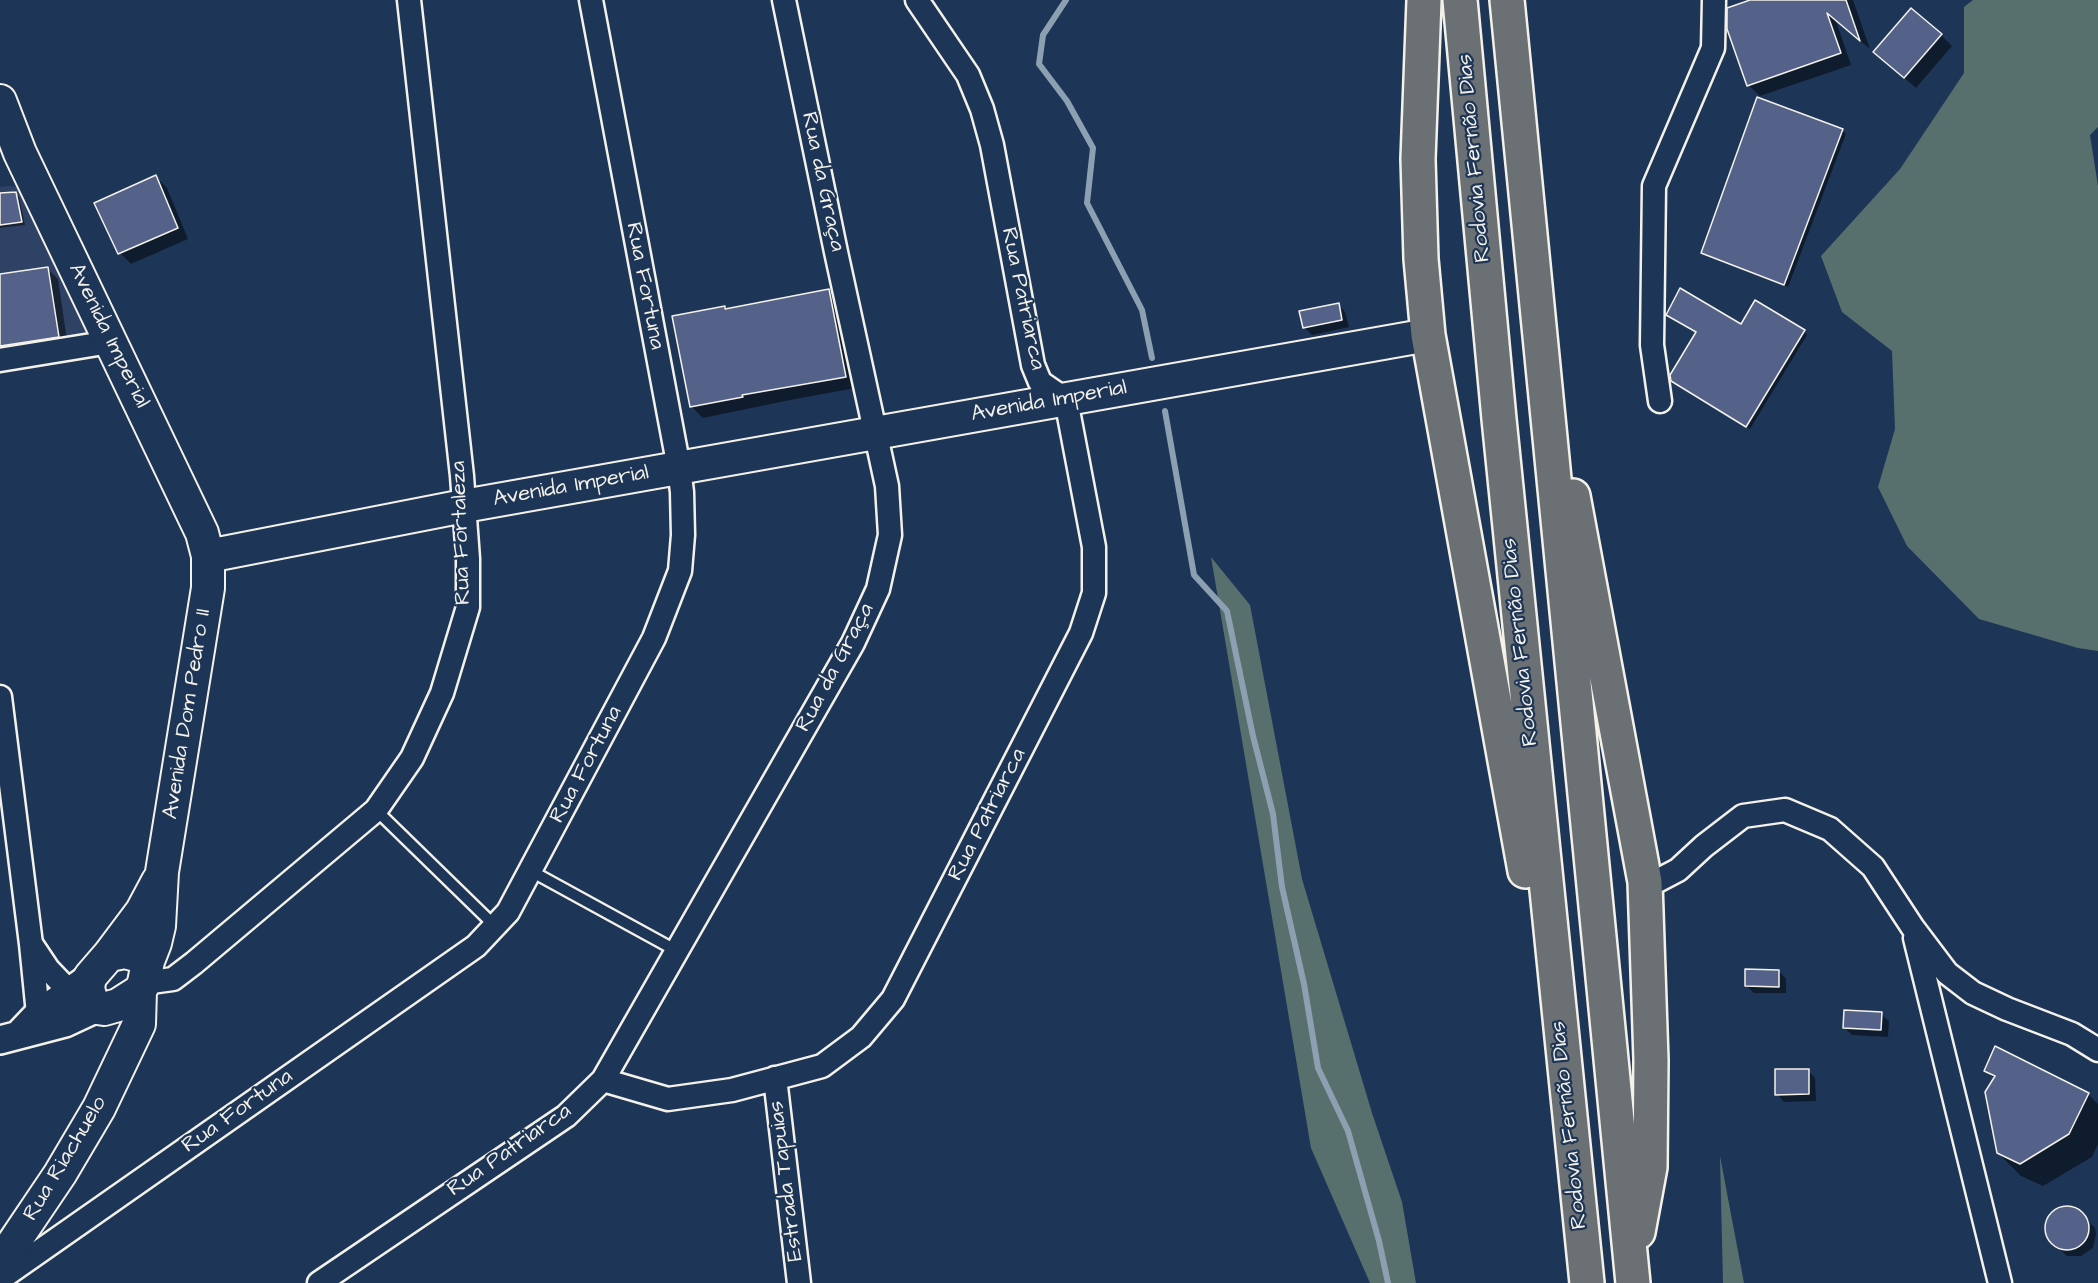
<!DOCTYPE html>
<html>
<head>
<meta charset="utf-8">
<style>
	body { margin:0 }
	canvas { display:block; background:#1d3557 }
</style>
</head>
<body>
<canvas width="2098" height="1283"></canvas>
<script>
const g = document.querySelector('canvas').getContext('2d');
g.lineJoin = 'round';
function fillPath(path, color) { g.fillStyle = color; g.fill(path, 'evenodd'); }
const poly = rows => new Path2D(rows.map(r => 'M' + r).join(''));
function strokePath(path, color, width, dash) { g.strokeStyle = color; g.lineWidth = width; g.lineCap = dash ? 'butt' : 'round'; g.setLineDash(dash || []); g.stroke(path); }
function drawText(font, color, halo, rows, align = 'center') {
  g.font = font + ' "Architects Daughter",sans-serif'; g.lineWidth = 4.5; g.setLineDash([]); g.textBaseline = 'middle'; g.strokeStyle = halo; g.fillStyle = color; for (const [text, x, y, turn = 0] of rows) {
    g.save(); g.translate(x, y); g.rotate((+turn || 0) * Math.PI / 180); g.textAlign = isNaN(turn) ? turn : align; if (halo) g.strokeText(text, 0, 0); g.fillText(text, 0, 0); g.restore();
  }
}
const built = poly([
	[8,186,21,187,91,336,0,358,0,187]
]);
const green = poly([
	[1973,0,2098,0,2098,127,2090,135,2098,186,2098,651,2078,648,1979,619,1907,546,1878,487,1895,429,1892,351,1842,312,1821,256,1900,169,1964,73,1964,7],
	[1211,557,1250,605,1302,879,1372,1113,1402,1202,1416,1283,1370,1283,1311,1148],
	[1720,1156,1744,1283,1723,1283]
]);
const shadow = poly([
	[1755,0,1853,0,1870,49,1836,21,1851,65,1760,96,1748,85],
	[1941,35,1952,46,1916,88,1887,63],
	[1758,99,1843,131,1846,134,1788,287,1706,255,1703,252],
	[156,177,167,188,188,239,131,264,120,253],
	[16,194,19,197,25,225,0,228,0,196],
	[48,269,58,279,68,347,0,361,0,275],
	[1681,290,1741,326,1804,331,1807,335,1750,429,1672,380,1697,333,1667,314],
	[828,291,840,303,856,388,795,399,703,418,692,407,724,307,727,310],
	[1338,304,1345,312,1349,327,1312,335,1304,327],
	[1779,971,1786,979,1786,993,1754,993,1746,985],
	[1881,1014,1889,1021,1888,1037,1852,1035,1845,1028],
	[1808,1070,1815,1078,1816,1101,1784,1102,1777,1094],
	[1986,1071,2088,1094,2098,1104,2098,1144,2092,1157,2043,1186,2021,1176,1998,1153,1995,1079],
	[2064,1208,2077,1210,2095,1228,2096,1234,2093,1248,2081,1256,2067,1256,2048,1238,2046,1232,2048,1219,2052,1214]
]);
const stream = poly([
	[1066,0,1043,35,1039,64,1067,101,1093,148,1087,203,1142,310,1152,358],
	[1165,411,1194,575,1227,611,1253,736,1273,814,1282,887,1304,984,1318,1068,1348,1131,1379,1241,1388,1283]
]);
const building = poly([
	[1750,0,1846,0,1860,41,1827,13,1841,53,1747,86,1727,29,1727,8,1750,0],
	[1911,8,1942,34,1904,78,1873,52,1911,8],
	[1757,97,1843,129,1784,285,1701,253,1757,97],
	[156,175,178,228,118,254,94,203,156,175],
	[16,192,22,222,0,225,0,193,16,192],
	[48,267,59,337,0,346,0,274,48,267],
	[1680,288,1741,324,1755,300,1805,330,1746,427,1671,381,1670,375,1696,332,1666,315,1680,288],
	[829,289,846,377,742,395,743,397,690,407,672,316,725,306,725,309,829,289],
	[1339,303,1342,320,1303,328,1299,311,1339,303],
	[1745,969,1779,970,1779,987,1745,986,1745,969],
	[1844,1010,1882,1012,1881,1030,1843,1028,1844,1010],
	[1995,1046,2089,1093,2069,1134,2020,1164,1997,1153,1985,1092,1995,1076,1984,1071,1995,1046],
	[1775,1069,1809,1069,1809,1094,1775,1095,1775,1069],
	'2045 1228a22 22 0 1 1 44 0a22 22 0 1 1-44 0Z'
]);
const service = poly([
	[376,810,495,926],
	[531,871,677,951]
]);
const minor = poly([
	[0,360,110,342],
	[1660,401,1652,345,1654,186,1713,48,1714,0],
	[0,697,31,944,38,1014],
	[1645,882,1657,881,1678,870,1704,846,1743,816,1785,810,1830,829,1873,867,1913,928,1947,973,1973,993,2007,1009,2072,1034,2098,1050],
	[1915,938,2000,1283],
	[32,945,48,969,69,991],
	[144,983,173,979,194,963,376,810,412,758,442,693,468,607,468,559,462,476,409,0],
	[775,1078,799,1283],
	[603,1080,853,643,878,589,890,535,887,486,836,252,784,0],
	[0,1279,476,946,508,912,654,638,680,571,683,535,682,492,679,468,591,0],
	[319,1283,566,1116,603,1080,668,1099,732,1090,822,1066,861,1037,893,999,1081,633,1094,593,1094,547,1066,400,1040,382,1033,365,992,145,982,109,968,75,917,0]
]);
const tertiary = poly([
	[19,1034,38,1014,90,977],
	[0,1040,65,1023,97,1008]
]);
const secondary = poly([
	[0,101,20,153,202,533,208,556,464,506,1428,335],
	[125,952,136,955,148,961,144,983,140,991,118,1005,104,1009,97,1008,91,1000,88,988,90,977,109,955,125,952],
	[109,955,142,911,158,881],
	[148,961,155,943,159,926,162,872,208,588,208,556],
	[0,1263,60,1174,99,1108,139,1024,140,991]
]);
const motorway = poly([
	[1424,0,1418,159,1421,259,1428,335,1525,871],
	[1460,0,1499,419,1587,1283],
	[1507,0,1633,1283],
	[1573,496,1645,882,1651,1060,1650,1167,1638,1232]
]);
const streetNames = [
	["Rodovia Fernão Dias",1475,158,-95],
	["Rua da Graça",822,182,78],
	["Rua Fortuna",644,286,79],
	["Rua Patriarca",1022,299,78],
	["Avenida Imperial",108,336,64],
	["Avenida Imperial",1049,402,-10],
	["Avenida Imperial",571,487,-10],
	["Rua Fortaleza",462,533,-92],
	["Rodovia Fernão Dias",1521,642,-96],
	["Rua da Graça",836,668,-62],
	["Avenida Dom Pedro II",188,714,-81],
	["Rua Fortuna",587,765,-62],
	["Rua Patriarca",988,815,-63],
	["Rua Fortuna",238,1112,-35],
	["Rodovia Fernão Dias",1570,1125,-96],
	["Rua Patriarca",510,1151,-35],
	["Rua Riachuelo",66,1159,-59],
	["Estrada Tapuias",787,1181,-97]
];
fillPath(built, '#2e4266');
fillPath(green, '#57706d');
fillPath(shadow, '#0007');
strokePath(stream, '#8da0b2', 6);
fillPath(building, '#54628a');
strokePath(building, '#f4f1e8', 1.5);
strokePath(service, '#f4f1e8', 15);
strokePath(minor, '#f4f1e8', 27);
strokePath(tertiary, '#f4f1e8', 32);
strokePath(secondary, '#f4f1e8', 36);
strokePath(motorway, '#f4f1e8', 38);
strokePath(service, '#1d3557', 10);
strokePath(minor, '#1d3557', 22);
strokePath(tertiary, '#1d3557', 27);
strokePath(secondary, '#1d3557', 32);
strokePath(motorway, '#6a7074', 33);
drawText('22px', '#f4f1e8', '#1d3557', streetNames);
</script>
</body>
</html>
